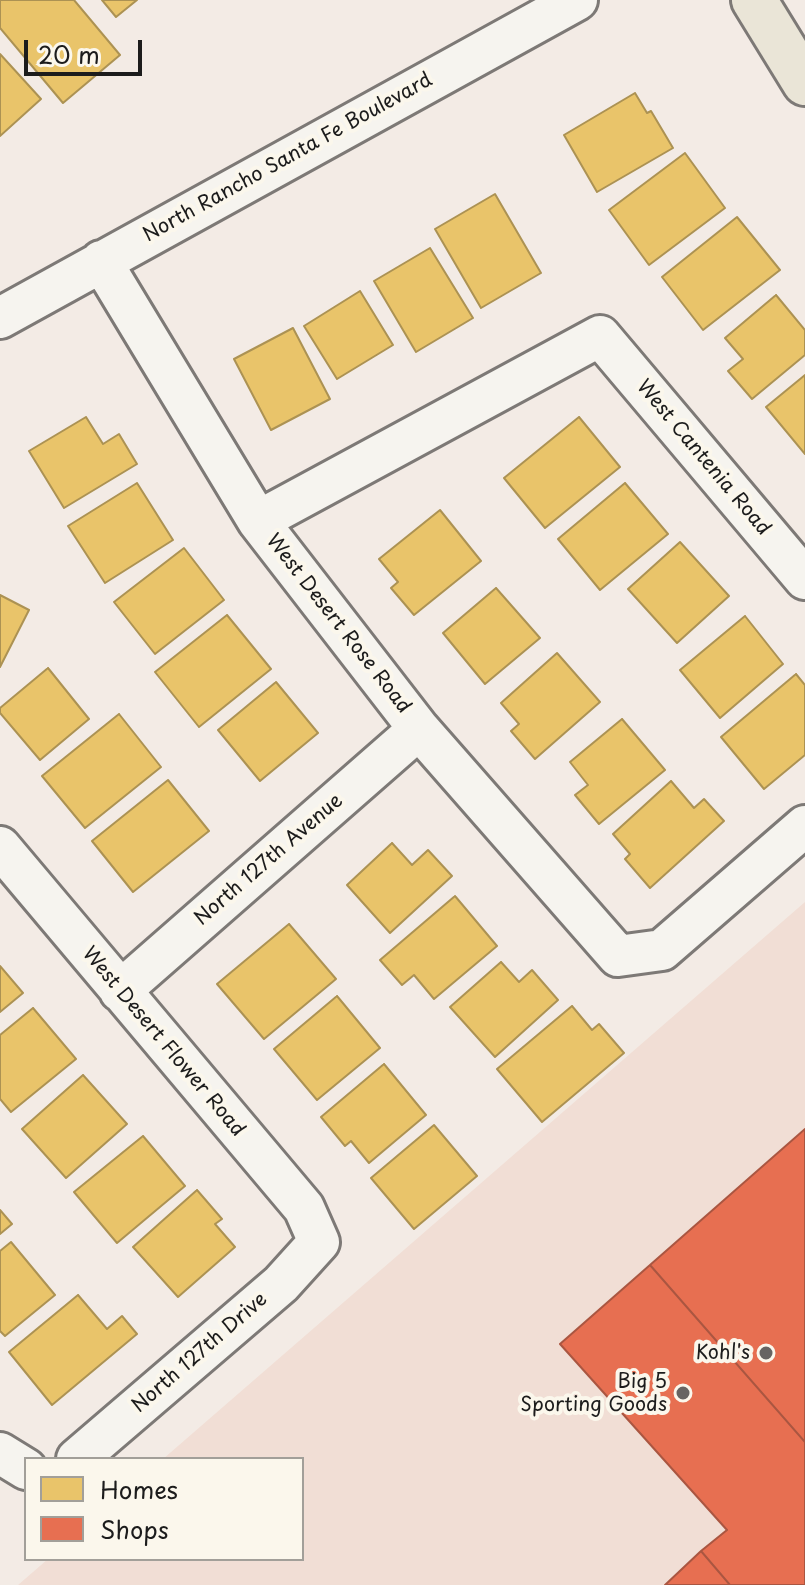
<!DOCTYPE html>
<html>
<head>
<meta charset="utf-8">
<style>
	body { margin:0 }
	#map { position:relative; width:805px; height:1585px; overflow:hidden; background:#f3ebe5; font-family:"Playpen Sans",sans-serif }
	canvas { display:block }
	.legend { position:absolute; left:24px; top:1457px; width:280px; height:104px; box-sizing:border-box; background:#fbf7ec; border:2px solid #a29f99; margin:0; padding:10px 14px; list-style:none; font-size:24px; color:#1c1c1c }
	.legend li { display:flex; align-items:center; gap:16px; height:40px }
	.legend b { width:40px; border:2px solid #a29f99 }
	.scale { position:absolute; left:24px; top:40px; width:118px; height:36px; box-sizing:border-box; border:4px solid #1c1c1c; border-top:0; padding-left:10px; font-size:24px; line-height:28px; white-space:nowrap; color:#1c1c1c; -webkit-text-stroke:6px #fbf7ec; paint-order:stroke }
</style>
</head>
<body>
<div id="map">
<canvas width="805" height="1585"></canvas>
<ul class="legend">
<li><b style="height:22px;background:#e9c46a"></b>Homes</li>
<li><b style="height:22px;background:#e76f51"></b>Shops</li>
</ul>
<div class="scale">20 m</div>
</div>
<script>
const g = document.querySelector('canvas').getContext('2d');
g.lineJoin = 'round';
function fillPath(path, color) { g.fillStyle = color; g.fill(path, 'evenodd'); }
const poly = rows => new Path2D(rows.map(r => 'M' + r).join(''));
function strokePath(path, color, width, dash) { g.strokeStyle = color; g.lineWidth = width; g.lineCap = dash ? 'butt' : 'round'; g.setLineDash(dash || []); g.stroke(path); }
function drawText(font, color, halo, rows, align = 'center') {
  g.font = font + ' "Playpen Sans",sans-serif'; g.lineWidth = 8; g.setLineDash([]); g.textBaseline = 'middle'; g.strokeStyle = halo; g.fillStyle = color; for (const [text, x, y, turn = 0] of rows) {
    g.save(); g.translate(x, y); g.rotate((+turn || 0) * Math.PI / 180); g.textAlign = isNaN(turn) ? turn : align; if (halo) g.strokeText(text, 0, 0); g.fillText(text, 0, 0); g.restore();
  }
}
const built = poly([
	[805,902,805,1585,18,1585,48,1559,302,1559,302,1459,163,1459]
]);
const homes = poly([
	[0,0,74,0,120,55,63,103,0,28,0,0],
	[102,0,137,0,116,17,102,0],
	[0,54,41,99,0,136,0,54],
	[635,93,647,113,651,111,673,148,597,192,564,135,635,93],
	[685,153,725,208,649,265,609,210,685,153],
	[495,194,541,273,481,308,435,229,495,194],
	[737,217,780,270,703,330,662,277,737,217],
	[430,248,473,318,416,352,374,281,430,248],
	[360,291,393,345,337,379,304,326,360,291],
	[776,295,805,330,805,355,752,399,728,371,743,359,725,338,776,295],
	[293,328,330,399,271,430,234,359,293,328],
	[805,375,805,454,766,407,805,375],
	[86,417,103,444,119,434,137,464,64,508,29,451,86,417],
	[579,417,620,467,545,528,504,478,579,417],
	[137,483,173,540,105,583,68,526,137,483],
	[625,483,668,534,600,590,558,539,625,483],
	[440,510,481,561,414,615,391,588,398,582,379,559,440,510],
	[680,542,729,596,677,643,628,589,680,542],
	[184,548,224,600,155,654,114,602,184,548],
	[496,588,540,638,485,684,443,633,496,588],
	[0,595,29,610,0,667,0,595],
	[227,615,271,669,199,727,155,672,227,615],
	[745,616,783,664,720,718,680,670,745,616],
	[557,653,600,702,535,759,511,731,519,724,501,703,557,653],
	[48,668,89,719,40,760,0,713,0,708,48,668],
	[796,674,805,685,805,755,764,789,721,737,796,674],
	[276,682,318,733,260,781,218,730,276,682],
	[119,714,161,767,85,828,42,776,119,714],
	[622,719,665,770,599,824,575,795,588,785,570,762,622,719],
	[168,780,209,831,133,892,92,841,168,780],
	[671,781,694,808,704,799,724,821,650,888,625,859,630,854,613,834,671,781],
	[392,843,412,865,428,850,452,876,390,933,347,885,392,843],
	[455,896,497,946,434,999,414,975,402,985,380,960,455,896],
	[289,924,336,979,264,1039,217,984,289,924],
	[501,962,519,982,532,970,558,1000,495,1057,450,1007,501,962],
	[0,966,23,993,0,1012,0,966],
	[337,996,380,1048,317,1100,274,1049,337,996],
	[572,1006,592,1030,599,1024,624,1053,542,1122,497,1069,572,1006],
	[33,1008,76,1059,11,1112,0,1099,0,1035,33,1008],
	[384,1064,426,1115,369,1163,351,1141,345,1146,321,1117,384,1064],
	[83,1075,127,1124,66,1178,22,1129,83,1075],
	[434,1125,477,1176,414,1229,371,1178,434,1125],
	[143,1136,185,1186,117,1243,74,1192,143,1136],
	[197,1190,222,1219,215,1224,235,1247,178,1297,133,1247,197,1190],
	[0,1210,12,1224,0,1234,0,1210],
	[11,1242,55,1295,5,1336,0,1331,0,1251,11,1242],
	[78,1295,107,1329,122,1316,137,1334,52,1405,9,1352,78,1295]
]);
const shops = poly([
	[805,1129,805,1442,650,1265,805,1129],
	[650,1265,805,1442,805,1585,730,1585,701,1551,727,1530,560,1344,650,1265],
	[701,1551,730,1585,665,1585,701,1551]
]);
const minor = poly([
	[101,261,258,521,419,729,618,956,662,950,805,826],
	[0,318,577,0],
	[258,521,600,336,805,579],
	[0,847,304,1208,319,1242,281,1284,77,1459],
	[120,991,419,729],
	[0,1453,26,1469]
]);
const major = poly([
	[754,0,805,83]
]);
const markers = [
	[766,1353,8,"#676462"],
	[683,1393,8,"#676462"]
];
const streetNames = [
	["North Rancho Santa Fe Boulevard",288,158,-29],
	["West Cantenia Road",703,458,50],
	["West Desert Rose Road",338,624,52],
	["North 127th Avenue",269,860,-41],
	["West Desert Flower Road",163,1042,50],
	["North 127th Drive",200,1353,-41]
];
const poiNames = [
	["Kohl's",750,1353],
	["Big 5",667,1382],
	["Sporting Goods",667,1405]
];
fillPath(built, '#f1ded5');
fillPath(homes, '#e9c46a');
strokePath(homes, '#ac9253', 2);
fillPath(shops, '#e76f51');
strokePath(shops, '#aa5641', 2);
strokePath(minor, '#7d7976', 46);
strokePath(major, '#7d7976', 50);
strokePath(minor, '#f6f4ef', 40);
strokePath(major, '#eae5d7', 44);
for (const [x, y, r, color] of markers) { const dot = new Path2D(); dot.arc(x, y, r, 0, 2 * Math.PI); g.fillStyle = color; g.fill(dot); strokePath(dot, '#fbf7ec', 3); }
drawText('20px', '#1c1c1c', '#fbf7ec', streetNames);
drawText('20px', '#1c1c1c', '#fbf7ec', poiNames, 'right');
</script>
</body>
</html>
